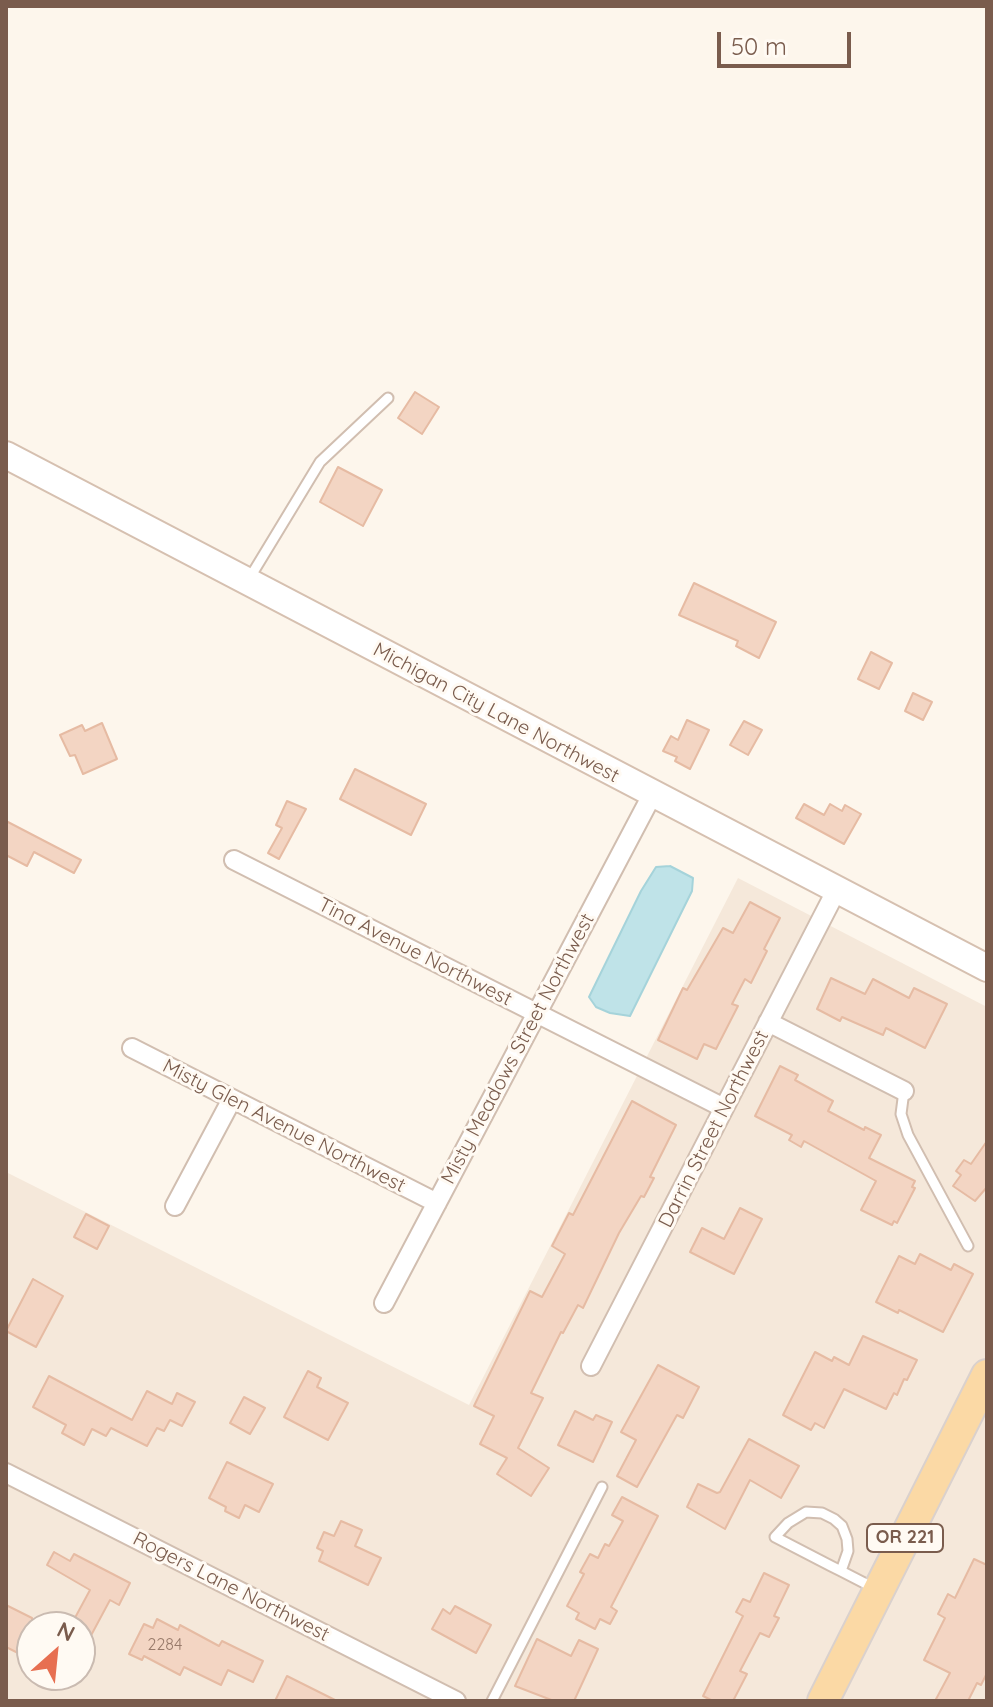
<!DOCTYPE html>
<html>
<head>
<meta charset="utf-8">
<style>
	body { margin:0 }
	#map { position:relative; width:993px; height:1707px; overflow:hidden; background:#fdf6ec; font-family:Quicksand,sans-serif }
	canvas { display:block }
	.frame { position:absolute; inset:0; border:8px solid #7a5c4d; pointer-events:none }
	.north { position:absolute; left:16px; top:1611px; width:80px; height:80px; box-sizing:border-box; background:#fffaf3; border:2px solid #cabbb1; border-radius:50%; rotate:27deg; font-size:22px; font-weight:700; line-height:32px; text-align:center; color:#7a5c4d }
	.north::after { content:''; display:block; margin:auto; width:28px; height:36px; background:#e76f51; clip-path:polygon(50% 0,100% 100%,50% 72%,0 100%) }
	.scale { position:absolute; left:717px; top:32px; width:134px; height:36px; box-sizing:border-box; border:4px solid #7a5c4d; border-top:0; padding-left:10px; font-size:24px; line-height:28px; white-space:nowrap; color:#7a5c4d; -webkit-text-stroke:6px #fffaf3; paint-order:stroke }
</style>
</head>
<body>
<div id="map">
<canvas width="993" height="1707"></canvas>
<div class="frame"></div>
<div class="north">N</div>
<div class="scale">50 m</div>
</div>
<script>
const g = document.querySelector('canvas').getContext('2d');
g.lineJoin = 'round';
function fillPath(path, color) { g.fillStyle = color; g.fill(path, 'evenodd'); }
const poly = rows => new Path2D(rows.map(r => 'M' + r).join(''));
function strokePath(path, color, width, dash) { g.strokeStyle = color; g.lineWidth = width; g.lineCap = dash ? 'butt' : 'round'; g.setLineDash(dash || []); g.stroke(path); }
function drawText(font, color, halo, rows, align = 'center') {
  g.font = font + ' Quicksand,sans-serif'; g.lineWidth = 6; g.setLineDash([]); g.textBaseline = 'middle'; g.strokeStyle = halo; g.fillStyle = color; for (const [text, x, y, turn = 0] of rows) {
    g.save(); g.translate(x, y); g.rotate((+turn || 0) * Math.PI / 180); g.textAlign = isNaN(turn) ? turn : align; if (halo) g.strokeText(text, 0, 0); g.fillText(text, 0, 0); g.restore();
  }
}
const residential = poly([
	[738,878,987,1007,987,1701,6,1701,6,1172,469,1405],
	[32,1627,80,1627,80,1675,32,1675]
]);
const water = poly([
	[670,866,693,878,692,891,630,1016,610,1013,596,1007,589,997,641,891,656,867,670,866]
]);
const building = poly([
	[415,392,439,407,422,434,398,418,415,392],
	[338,467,382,490,363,526,320,502,338,467],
	[694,583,776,622,759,658,736,646,738,641,679,615,694,583],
	[871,652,892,663,879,689,858,679,871,652],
	[913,693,932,702,923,720,905,711,913,693],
	[687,720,709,730,690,769,675,761,677,757,663,751,671,736,678,740,687,720],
	[744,721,762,730,748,755,730,745,744,721],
	[102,723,117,759,83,774,75,755,70,756,60,735,82,725,85,731,102,723],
	[355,769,426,804,411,835,340,799,355,769],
	[287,801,306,809,279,859,268,853,282,828,276,825,287,801],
	[804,804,824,815,830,804,842,811,845,805,861,814,844,844,796,818,804,804],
	[6,821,81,860,74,873,34,852,27,866,6,855,6,821],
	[750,902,780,918,764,949,767,951,751,983,745,979,732,1004,738,1006,716,1049,704,1044,697,1059,658,1040,683,988,687,990,723,928,733,933,750,902],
	[831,978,865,994,873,979,909,998,914,988,947,1004,925,1048,886,1028,883,1035,842,1017,840,1021,817,1009,831,978],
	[780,1066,798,1075,795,1080,833,1101,828,1111,864,1130,865,1127,881,1135,869,1158,915,1181,912,1187,915,1188,897,1223,894,1221,892,1225,861,1210,876,1181,804,1141,801,1147,789,1140,792,1135,755,1116,780,1066],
	[632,1101,676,1125,650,1177,654,1178,644,1197,641,1196,619,1233,583,1308,578,1305,563,1333,561,1332,531,1393,543,1398,518,1448,549,1468,531,1496,497,1474,507,1458,480,1444,494,1416,474,1406,530,1291,542,1297,565,1254,552,1246,569,1213,573,1215,632,1101],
	[987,1141,987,1187,975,1201,953,1186,961,1175,956,1171,964,1160,971,1164,987,1141],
	[740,1208,762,1219,734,1274,690,1252,702,1228,724,1239,740,1208],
	[86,1214,109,1226,97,1249,74,1237,86,1214],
	[920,1254,951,1270,954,1264,973,1274,943,1332,899,1310,898,1313,876,1302,899,1256,915,1264,920,1254],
	[33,1279,63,1296,36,1347,6,1331,33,1279],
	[863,1336,917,1360,907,1380,904,1379,897,1395,894,1393,886,1409,844,1389,824,1428,815,1423,811,1430,783,1415,815,1352,832,1361,834,1357,849,1365,863,1336],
	[658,1365,699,1387,683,1418,677,1415,637,1487,617,1476,636,1440,621,1432,658,1365],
	[308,1371,321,1378,317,1387,348,1403,328,1440,284,1417,308,1371],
	[49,1376,132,1420,147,1391,172,1404,177,1393,195,1402,182,1426,170,1420,164,1431,157,1428,147,1446,111,1428,106,1436,92,1429,84,1445,62,1433,66,1425,33,1407,49,1376],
	[244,1397,265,1408,250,1434,230,1423,244,1397],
	[575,1411,593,1420,596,1415,612,1422,593,1462,558,1445,575,1411],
	[749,1439,799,1466,781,1498,750,1480,725,1529,687,1507,698,1484,717,1493,720,1492,749,1439],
	[227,1462,273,1484,259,1512,245,1505,239,1518,225,1511,226,1507,209,1498,227,1462],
	[622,1497,658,1516,611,1607,617,1611,610,1624,600,1619,595,1629,576,1619,579,1613,567,1606,584,1574,580,1572,590,1554,598,1558,605,1544,609,1546,623,1521,612,1515,622,1497],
	[341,1521,362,1530,355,1546,381,1558,368,1585,319,1561,323,1551,317,1548,324,1532,334,1536,341,1521],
	[54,1552,70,1561,74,1554,130,1583,119,1605,110,1600,80,1656,80,1627,70,1627,90,1590,47,1565,54,1552],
	[974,1559,987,1565,987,1673,981,1685,977,1683,968,1701,935,1701,950,1673,924,1660,945,1618,938,1614,948,1594,955,1598,974,1559],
	[764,1573,789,1585,774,1616,779,1618,769,1637,760,1633,740,1671,747,1674,733,1701,713,1701,703,1696,743,1616,736,1612,743,1599,750,1602,764,1573],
	[6,1605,32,1618,32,1660,6,1647,6,1605],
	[455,1606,491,1625,476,1653,432,1629,443,1609,450,1614,455,1606],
	[157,1619,178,1630,180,1625,219,1646,222,1641,263,1661,253,1682,228,1670,221,1685,184,1667,180,1675,144,1656,142,1660,129,1654,144,1624,153,1628,157,1619],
	[537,1639,571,1656,579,1640,598,1649,574,1701,554,1701,515,1686,537,1639],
	[287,1676,337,1701,275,1701,287,1676]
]);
const lane = poly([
	[249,579,320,462,388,398],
	[904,1091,901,1114,908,1135,968,1246],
	[841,1571,848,1551,847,1539,842,1526,834,1519,822,1513,806,1512,788,1523,775,1537,831,1566,841,1571,876,1589],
	[492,1701,602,1487]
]);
const street = poly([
	[234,860,724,1108],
	[768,1022,904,1091],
	[132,1048,437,1203],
	[175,1206,232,1099],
	[384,1303,652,795],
	[591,1366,836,891],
	[6,1473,456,1701]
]);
const secondary = poly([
	[6,455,987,968]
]);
const primary = poly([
	[823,1701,987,1375]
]);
const numberNames = [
	["2284",165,1645]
];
const shields = [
	[905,1538,76]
];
const shieldNames = [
	["OR 221",905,1538]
];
const streetNames = [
	["Michigan City Lane Northwest",496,713,28],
	["Tina Avenue Northwest",415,952,27],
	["Misty Meadows Street Northwest",518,1049,-62],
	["Misty Glen Avenue Northwest",284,1126,27],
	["Darrin Street Northwest",714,1129,-63],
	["Rogers Lane Northwest",231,1587,27]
];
fillPath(residential, '#f5e8da');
fillPath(water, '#bfe3e8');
strokePath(water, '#a5d3da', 2);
fillPath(building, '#f3d5c3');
strokePath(building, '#e6bba3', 2);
strokePath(lane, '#d1beb0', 13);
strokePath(street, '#d1beb0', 22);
strokePath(secondary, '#d6c0b0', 30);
strokePath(primary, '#dad1cd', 34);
strokePath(lane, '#fff', 9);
strokePath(street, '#fff', 18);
strokePath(secondary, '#fff', 26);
strokePath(primary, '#fbd9a5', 30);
drawText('16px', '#987a6a', null, numberNames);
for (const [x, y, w] of shields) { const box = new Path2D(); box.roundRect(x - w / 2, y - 14, w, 28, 6); g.fillStyle = '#fffaf3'; g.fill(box); strokePath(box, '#7a5c4d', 2); }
drawText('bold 18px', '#7a5c4d', null, shieldNames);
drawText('20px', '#7a5c4d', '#fffaf3', streetNames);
</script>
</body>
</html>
